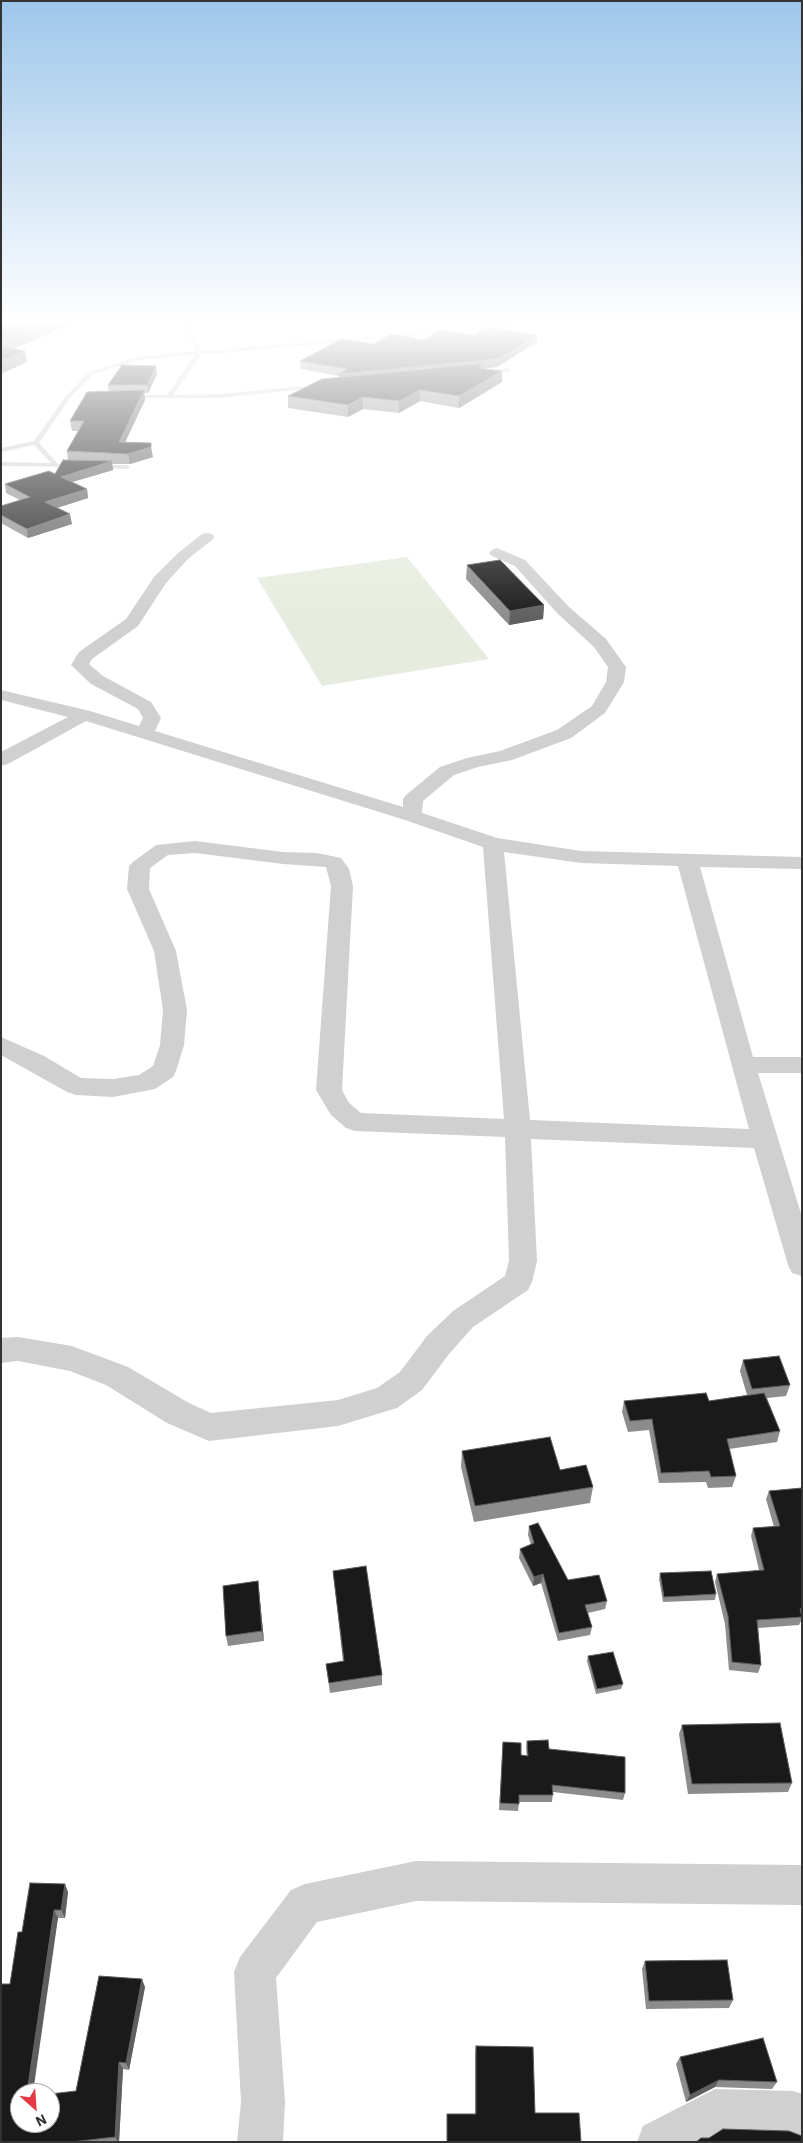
<!DOCTYPE html>
<html>
<head>
<meta charset="utf-8">
<style>
	body { margin:0 }
	#map { position:relative; width:803px; height:2143px; overflow:hidden; background:#fff; font-family:"IBM Plex Sans",sans-serif }
	canvas { display:block }
	.frame { position:absolute; inset:0; border:2px solid #333; pointer-events:none }
	.north { position:absolute; left:10px; top:2083px; width:50px; height:50px; box-sizing:border-box; background:#fff; border:1px solid #adadad; border-radius:50%; rotate:154deg; font-size:14px; font-weight:700; line-height:20px; text-align:center; color:#333 }
	.north::after { content:''; display:block; margin:auto; width:18px; height:22px; background:#e63946; clip-path:polygon(50% 0,100% 100%,50% 72%,0 100%) }
</style>
</head>
<body>
<div id="map">
<canvas width="803" height="2143"></canvas>
<div class="frame"></div>
<div class="north">N</div>
</div>
<script>
const g = document.querySelector('canvas').getContext('2d');
g.lineJoin = 'round';
function fillPath(path, color) { g.fillStyle = color; g.fill(path, 'evenodd'); }
const poly = rows => new Path2D(rows.map(r => 'M' + r).join(''));
function strokePath(path, color, width, dash) { g.strokeStyle = color; g.lineWidth = width; g.lineCap = dash ? 'butt' : 'round'; g.setLineDash(dash || []); g.stroke(path); }
const green = poly([
	[407,557,489,659,322,686,257,578]
]);
const service = poly([
	[179,321,184,321,202,351,532,323,535,325,201,355,173,395,220,394,318,385,321,387,220,398,126,398,128,395,167,395,195,355,141,360,93,374,70,398,39,443,58,464,74,464,77,466,76,467,1,466,1,462,51,463,34,445,1,452,1,448,34,441,66,396,89,372,140,356,197,351,179,321],
	[509,368,511,371,482,374,479,372,509,368],
	[97,465,127,465,130,467,127,469,95,468,95,466,97,465]
]);
const minor = poly([
	[207,533,212,534,214,537,212,540,188,559,166,583,138,626,92,659,89,664,103,676,151,702,161,718,155,731,403,807,403,799,406,795,440,767,467,758,500,751,557,730,592,706,606,682,608,667,594,647,557,613,515,566,492,556,489,553,492,550,497,548,525,560,569,607,606,639,626,667,624,682,605,713,571,738,512,760,478,767,454,775,423,801,422,813,497,838,581,851,802,857,802,869,700,867,753,1057,802,1057,802,1073,758,1073,802,1217,802,1276,792,1273,788,1265,754,1148,531,1139,537,1261,532,1282,528,1290,473,1327,449,1354,422,1390,397,1408,338,1426,209,1441,167,1423,106,1385,70,1371,18,1361,1,1363,1,1338,18,1337,72,1346,128,1367,189,1403,211,1413,338,1400,377,1388,400,1372,427,1336,453,1311,505,1276,509,1261,505,1137,355,1131,346,1128,331,1115,316,1090,331,886,326,867,283,864,195,853,168,855,150,868,149,889,176,951,187,1010,184,1045,176,1071,173,1077,155,1089,113,1097,76,1095,67,1092,1,1055,1,1037,44,1056,81,1078,113,1079,139,1075,153,1066,160,1045,163,1010,154,951,127,889,129,866,133,862,156,845,195,841,283,852,317,853,341,858,349,869,353,886,342,1090,349,1103,361,1113,504,1119,483,847,405,820,86,721,8,764,1,766,1,752,68,717,1,700,1,690,90,711,139,726,143,718,138,709,91,684,71,665,79,652,126,619,154,577,178,553,202,534,207,533],
	[504,852,581,863,678,866,749,1129,530,1120,504,852],
	[416,1861,802,1865,802,1905,416,1901,317,1922,276,1978,285,2102,283,2142,237,2142,241,2102,234,1972,240,1957,291,1890,305,1884,416,1861],
	[715,2089,793,2091,802,2094,802,2142,785,2135,719,2133,704,2142,637,2142,643,2126,715,2089]
]);
const wall = poly([
	[473,335,537,335,537,342,497,367,486,368,486,369,502,371,502,382,459,408,420,401,399,413,363,409,348,417,288,408,288,396,339,377,339,376,301,369,300,361,374,344],
	[157,374,148,393,144,393,145,400,125,442,153,457,130,464,112,464,113,470,72,482,87,489,88,498,57,508,72,524,28,538,1,523,1,506,20,500,6,493,5,484,55,474,68,460,67,451,78,431,72,431,70,421,109,391,108,385],
	[467,565,544,605,543,619,509,625,466,579],
	[743,1360,790,1385,786,1396,767,1398,780,1431,777,1442,729,1449,736,1476,732,1487,708,1488,706,1482,659,1483,649,1430,628,1432,622,1412,624,1401,709,1401,747,1395,740,1371],
	[462,1451,560,1470,593,1487,590,1503,474,1522,461,1467],
	[802,1488,802,1619,799,1625,758,1628,761,1665,758,1673,729,1670,725,1624,715,1582,717,1574,759,1570,751,1536,753,1528,774,1527,766,1499,769,1491],
	[529,1526,568,1580,607,1601,605,1609,588,1613,592,1627,590,1635,558,1641,541,1583,533,1586,519,1558,520,1549,531,1545,528,1535],
	[333,1571,382,1675,382,1685,330,1693,326,1664,343,1661],
	[660,1573,716,1594,715,1600,663,1602,659,1579],
	[258,1581,264,1641,228,1646,226,1636],
	[588,1656,623,1684,621,1689,596,1694,587,1661],
	[682,1725,792,1783,788,1792,688,1794,679,1734],
	[527,1741,549,1749,625,1793,623,1800,553,1792,552,1802,519,1802,518,1811,499,1810,503,1742,521,1755,527,1756,526,1748],
	[68,1892,65,1918,58,1918,20,2123,76,2091,145,1987,129,2070,123,2069,119,2142,1,2142,10,1984,22,1932],
	[645,1961,733,2000,729,2008,646,2009,642,1969],
	[476,2046,535,2113,581,2142,447,2142,447,2114,475,2114,475,2053],
	[680,2057,777,2082,772,2089,715,2087,686,2102,676,2064]
]);
const shadedWall = poly([
	[50,321,79,321,1,354,1,341],
	[537,335,537,342,497,367,486,368,486,374,339,381,339,374],
	[25,351,27,362,1,374,1,361],
	[156,366,157,374,148,393,147,385],
	[502,371,502,382,459,408,459,396],
	[144,390,145,400,120,453,119,442],
	[420,390,420,401,399,413,399,401],
	[363,397,363,409,348,417,348,405],
	[151,447,153,457,130,464,128,454],
	[112,461,113,470,62,485,61,477],
	[87,489,88,498,47,511,45,502],
	[70,514,72,524,28,538,27,529],
	[544,605,543,619,509,625,510,611],
	[543,1574,541,1583,533,1586,534,1577],
	[258,1581,264,1641,262,1631],
	[65,1884,68,1892,65,1918,61,1910],
	[54,1910,58,1918,33,2093,27,2093],
	[142,1979,145,1987,129,2070,126,2063],
	[119,2062,123,2069,119,2142,118,2142,115,2137],
	[719,2080,715,2087,686,2102,690,2095]
]);
const building = poly([
	[1,321,50,321,1,341,1,321],
	[487,327,537,335,498,359,339,374,347,369,300,361,342,339,374,344,392,334,423,340,441,330,473,335,487,327],
	[1,346,25,351,1,361,1,346],
	[486,363,478,368,502,371,459,396,420,390,399,401,363,397,348,405,288,396,322,379,486,363],
	[122,365,156,366,147,385,108,385,122,365],
	[144,390,119,442,151,443,151,447,128,454,67,451,84,421,70,421,87,392,144,390],
	[63,460,112,461,61,477,87,489,45,502,70,514,27,529,1,515,1,506,30,497,5,484,49,471,55,474,63,460],
	[500,560,544,605,510,611,467,565,500,560],
	[779,1356,790,1385,752,1389,743,1360,779,1356],
	[706,1393,709,1401,764,1393,780,1431,727,1439,736,1476,711,1477,709,1471,661,1473,652,1419,630,1421,624,1401,706,1393],
	[550,1437,560,1470,586,1465,593,1487,475,1506,462,1451,550,1437],
	[802,1488,802,1608,800,1609,802,1617,757,1620,761,1665,732,1662,728,1616,717,1574,764,1570,753,1528,780,1526,769,1491,802,1488],
	[538,1523,568,1580,599,1575,607,1601,585,1605,592,1627,559,1633,543,1574,534,1577,520,1549,534,1543,529,1526,538,1523],
	[366,1566,382,1675,329,1683,326,1664,344,1661,333,1571,366,1566],
	[711,1571,716,1594,664,1597,660,1573,711,1571],
	[258,1581,262,1631,226,1636,223,1586,258,1581],
	[613,1652,623,1684,597,1689,588,1656,613,1652],
	[780,1723,792,1783,692,1784,682,1725,780,1723],
	[548,1740,549,1749,625,1757,625,1793,552,1785,553,1795,519,1795,519,1804,500,1803,503,1742,521,1743,521,1755,528,1756,527,1741,548,1740],
	[30,1883,65,1884,61,1910,54,1910,27,2093,20,2093,20,2123,50,2123,50,2094,76,2091,99,1976,142,1979,126,2063,119,2062,115,2137,71,2142,1,2142,1,1984,10,1984,18,1932,22,1932,30,1883],
	[727,1960,733,2000,649,2001,645,1961,727,1960],
	[763,2038,777,2082,719,2080,690,2095,680,2057,763,2038],
	[476,2046,533,2047,535,2113,579,2113,581,2142,447,2142,447,2114,476,2114,476,2046],
	[723,2129,789,2131,802,2136,802,2142,696,2142,701,2138,709,2138,723,2129]
]);
fillPath(green, '#e6ecdf');
fillPath(service, '#d0d0d0');
fillPath(minor, '#d0d0d0');
fillPath(wall, '#8c8c8c');
fillPath(shadedWall, '#5f5f5f');
fillPath(building, '#1a1a1a');
strokePath(building, '#5f5f5f', 1);
const sky = g.createLinearGradient(0, 0, 0, 621);
sky.addColorStop(0, '#9ec6ea');
sky.addColorStop(0.52, '#fff');
sky.addColorStop(1, '#ffffff00');
g.fillStyle = sky;
g.fillRect(0, 0, 803, 621);
</script>
</body>
</html>
